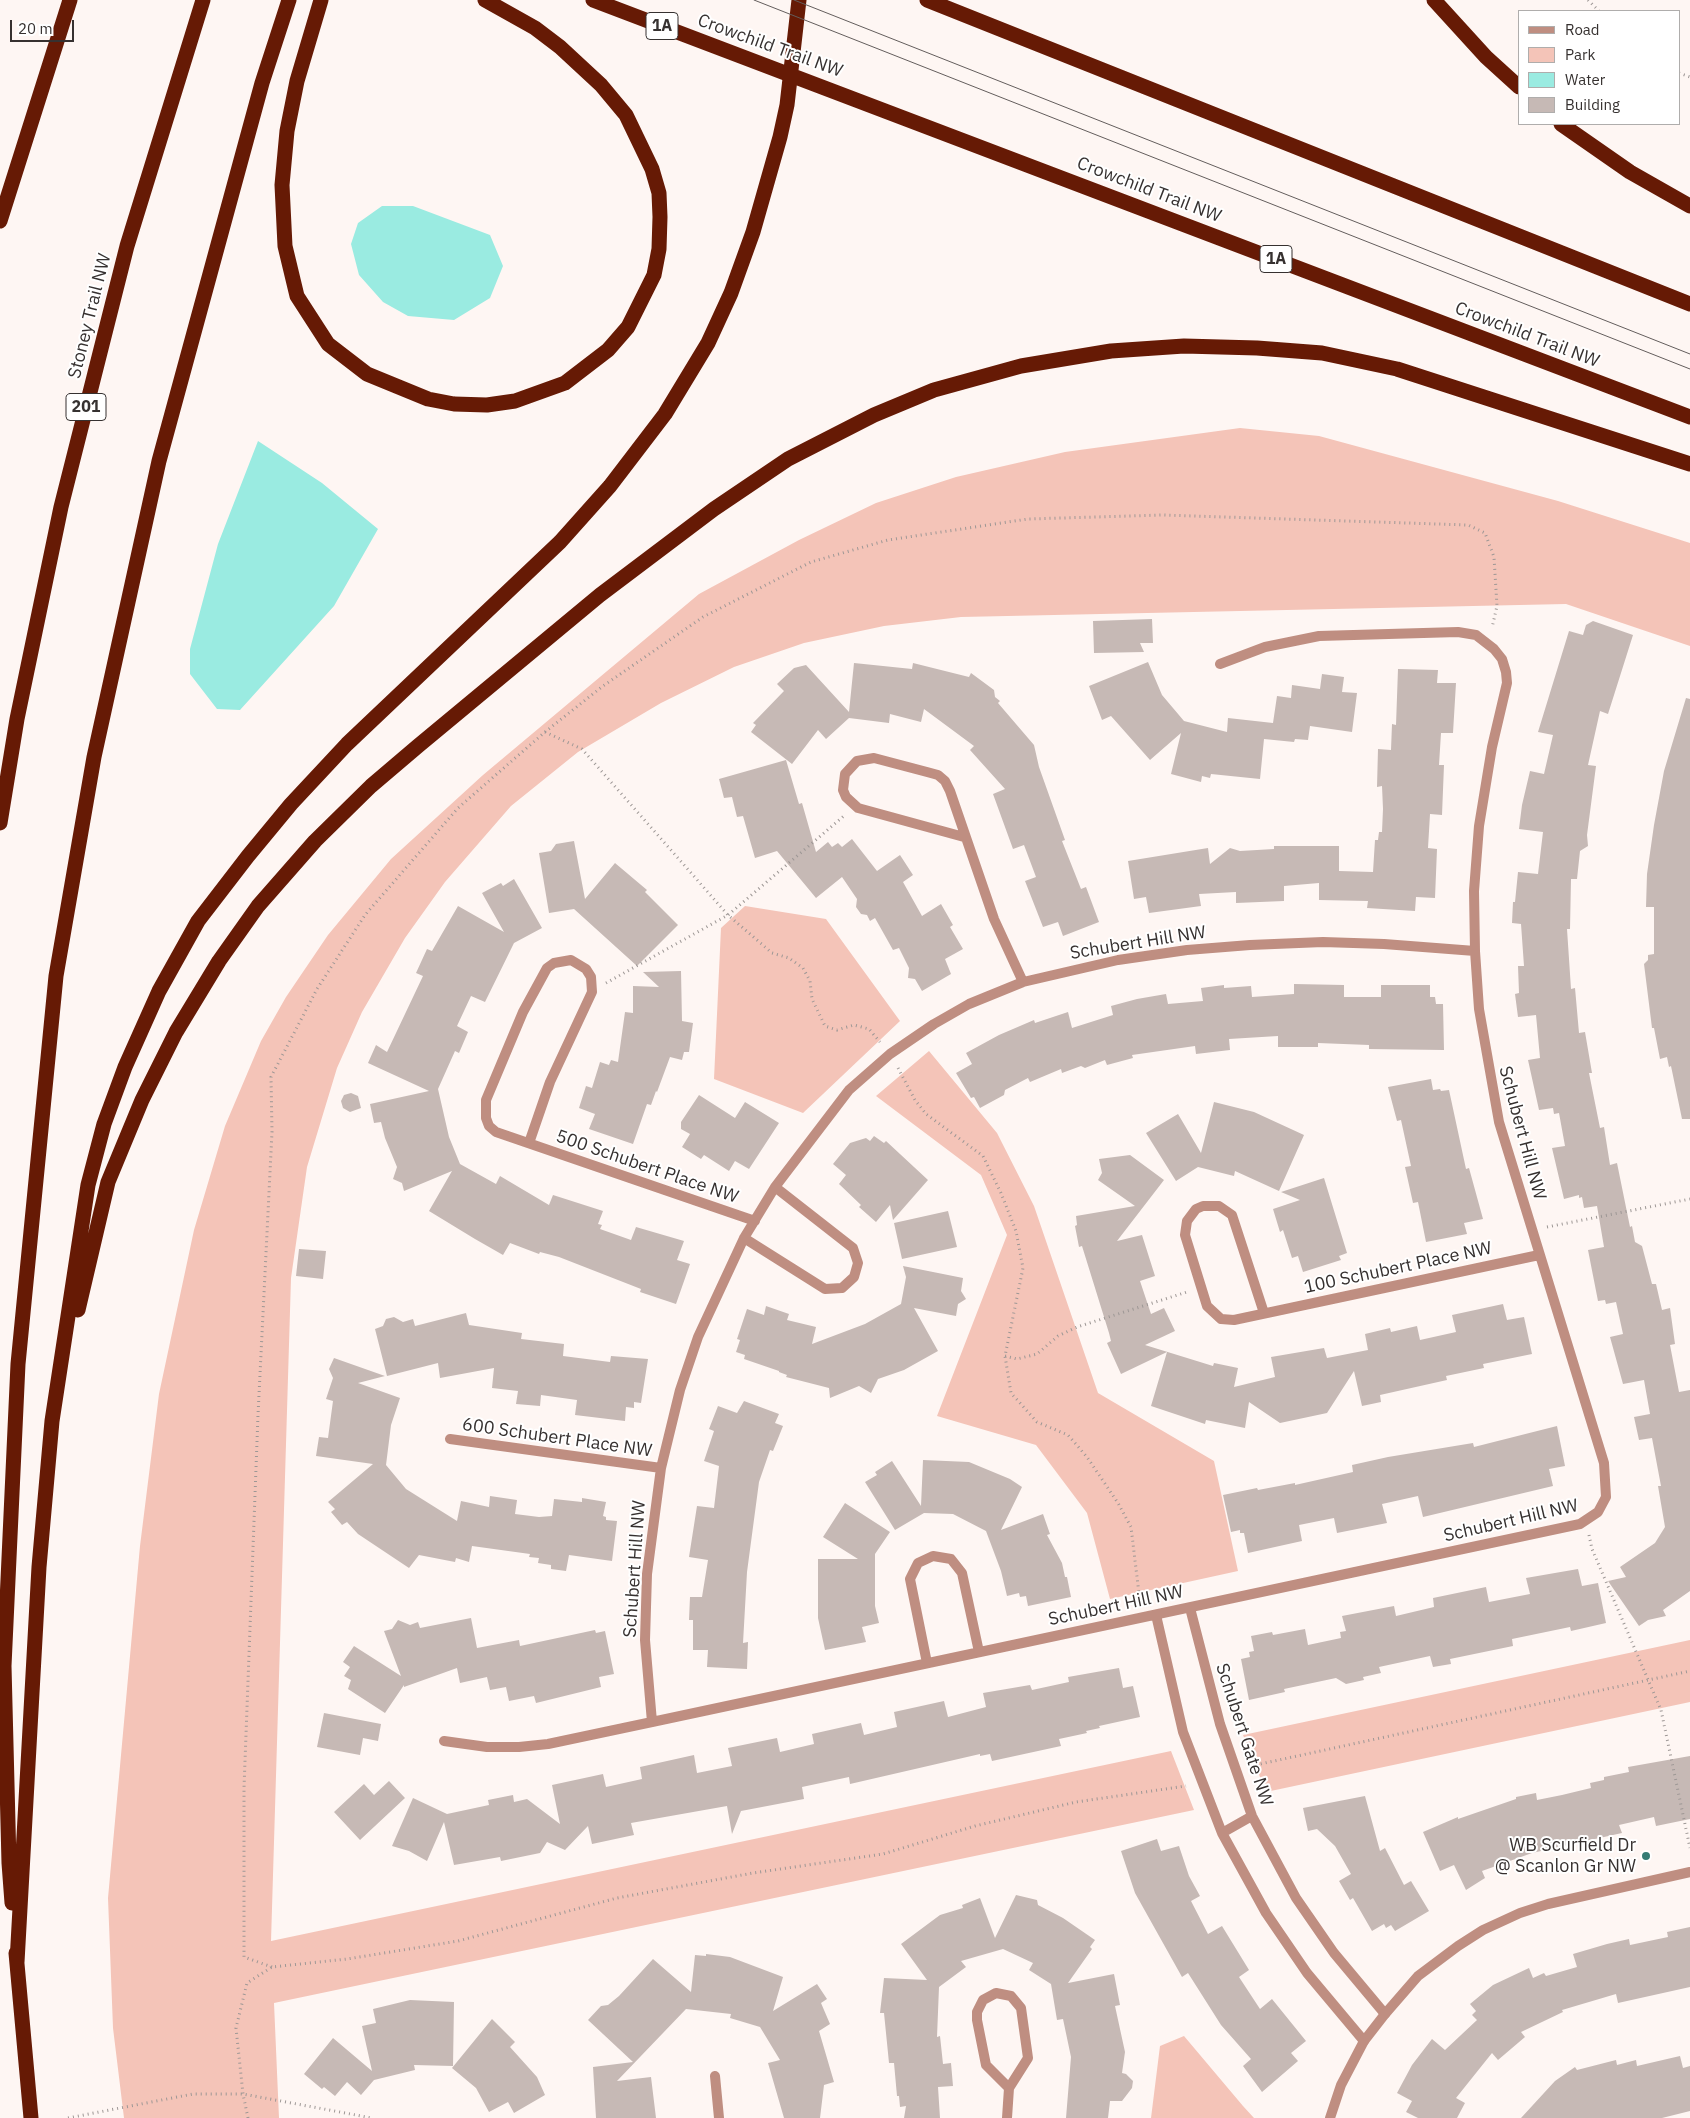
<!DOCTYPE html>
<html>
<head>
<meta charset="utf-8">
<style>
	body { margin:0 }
	#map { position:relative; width:1690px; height:2118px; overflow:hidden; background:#fef6f3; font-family:"IBM Plex Sans",sans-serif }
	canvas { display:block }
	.legend { position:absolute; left:1518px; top:10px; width:162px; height:115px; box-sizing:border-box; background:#fff; border:1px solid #afadac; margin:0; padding:6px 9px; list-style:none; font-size:15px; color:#363130 }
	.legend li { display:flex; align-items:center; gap:10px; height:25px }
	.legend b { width:25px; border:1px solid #afadac }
	.scale { position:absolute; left:10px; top:20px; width:64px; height:22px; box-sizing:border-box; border:2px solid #363130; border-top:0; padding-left:6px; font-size:15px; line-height:18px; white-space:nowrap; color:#363130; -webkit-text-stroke:4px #fff; paint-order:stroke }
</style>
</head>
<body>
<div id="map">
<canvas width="1690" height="2118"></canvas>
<ul class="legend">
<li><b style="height:6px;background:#bf8e81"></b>Road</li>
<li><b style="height:14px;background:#f4c4b8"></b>Park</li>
<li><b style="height:14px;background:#9aebe1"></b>Water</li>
<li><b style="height:14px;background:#c6b9b5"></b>Building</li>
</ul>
<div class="scale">20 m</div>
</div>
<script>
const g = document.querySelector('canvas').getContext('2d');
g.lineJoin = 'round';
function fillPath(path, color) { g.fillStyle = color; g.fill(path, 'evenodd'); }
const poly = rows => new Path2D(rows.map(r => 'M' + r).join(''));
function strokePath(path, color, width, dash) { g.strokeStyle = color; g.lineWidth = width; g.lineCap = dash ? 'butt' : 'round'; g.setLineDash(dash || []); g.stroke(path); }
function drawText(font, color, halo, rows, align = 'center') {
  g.font = font + ' "IBM Plex Sans",sans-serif'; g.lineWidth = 4; g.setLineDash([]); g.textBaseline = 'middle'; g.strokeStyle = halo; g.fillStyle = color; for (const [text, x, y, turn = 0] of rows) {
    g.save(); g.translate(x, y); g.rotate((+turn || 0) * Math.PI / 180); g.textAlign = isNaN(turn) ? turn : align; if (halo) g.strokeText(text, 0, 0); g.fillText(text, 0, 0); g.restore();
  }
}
const green = poly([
	[1240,428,1319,436,1558,501,1690,543,1690,646,1566,604,961,617,884,626,804,643,734,667,661,703,578,752,511,806,445,882,405,938,362,1012,337,1068,307,1167,291,1278,271,1941,1171,1751,1194,1810,274,2003,279,2118,124,2118,113,2028,108,1898,140,1546,159,1394,194,1230,225,1126,261,1041,286,997,328,935,391,859,483,775,699,594,799,540,876,503,956,477,1065,452],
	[745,906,826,919,900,1021,803,1113,714,1079,721,928],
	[929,1051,997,1133,1034,1206,1098,1393,1214,1461,1238,1571,1110,1599,1087,1513,1036,1445,937,1416,1007,1235,981,1175,876,1096],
	[1690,1640,1690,1702,1266,1792,1243,1735],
	[1184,2036,1243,2106,1254,2118,1151,2118,1160,2046]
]);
const water = poly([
	[382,206,413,206,490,235,503,266,490,298,454,320,408,316,383,302,359,275,351,244,358,223],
	[258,441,322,483,378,529,334,606,240,710,217,709,190,674,190,649,218,544]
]);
const building = poly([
	[1152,619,1153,643,1140,643,1144,652,1094,653,1093,621],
	[1593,621,1633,635,1608,714,1600,711,1588,765,1596,766,1587,835,1588,846,1580,851,1577,879,1571,879,1570,929,1567,929,1571,989,1575,988,1579,1033,1585,1032,1592,1073,1589,1073,1600,1128,1604,1127,1610,1165,1617,1163,1630,1227,1632,1226,1635,1242,1642,1246,1652,1284,1656,1284,1662,1310,1670,1308,1675,1344,1670,1345,1679,1392,1690,1390,1690,1591,1663,1610,1666,1616,1648,1620,1639,1626,1608,1581,1626,1577,1620,1567,1655,1543,1665,1527,1658,1486,1661,1486,1652,1438,1639,1440,1634,1417,1650,1414,1644,1380,1623,1384,1610,1337,1623,1334,1616,1302,1606,1304,1605,1300,1598,1301,1588,1250,1604,1247,1597,1206,1584,1208,1582,1197,1579,1198,1579,1195,1564,1199,1552,1148,1565,1146,1559,1113,1554,1114,1553,1108,1539,1110,1528,1060,1540,1058,1536,1015,1518,1017,1515,994,1519,993,1518,966,1524,966,1521,924,1512,923,1513,902,1515,902,1518,872,1538,874,1543,832,1519,829,1522,805,1530,771,1544,774,1553,735,1538,732,1569,631,1583,635,1586,625],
	[1148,662,1162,695,1184,721,1227,732,1228,718,1273,723,1277,696,1291,698,1292,685,1320,689,1322,674,1344,677,1342,692,1357,693,1352,732,1310,726,1308,740,1295,739,1294,742,1264,739,1260,779,1211,774,1210,778,1202,776,1201,782,1171,774,1181,733,1150,760,1111,716,1102,720,1089,686],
	[854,663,912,669,913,663,969,677,971,673,994,690,995,697,1000,701,998,703,1034,745,1039,767,1065,840,1062,841,1081,889,1086,887,1099,922,1063,936,1058,922,1043,927,1025,881,1036,877,1024,845,1013,849,993,794,1005,789,970,750,974,746,924,709,921,722,890,714,889,723,849,718,826,739,818,730,792,764,751,732,756,725,753,723,784,691,777,684,794,668,806,665,849,712],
	[1398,669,1438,670,1437,683,1456,683,1453,733,1441,733,1439,765,1444,765,1442,815,1430,814,1428,848,1437,849,1435,898,1416,897,1415,911,1367,908,1368,901,1319,900,1319,883,1284,886,1284,901,1236,903,1236,892,1199,894,1201,906,1149,913,1146,897,1134,899,1128,861,1208,848,1210,864,1230,848,1240,851,1274,849,1274,846,1339,846,1339,871,1373,872,1375,840,1378,840,1379,832,1382,832,1383,809,1382,786,1377,787,1378,749,1391,750,1392,724,1396,725],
	[1686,698,1690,699,1690,1119,1682,1119,1671,1066,1669,1067,1667,1057,1660,1059,1654,1028,1652,1028,1644,964,1648,960,1648,955,1654,954,1654,907,1646,907,1647,874,1654,825,1664,771],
	[786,760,799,804,802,803,816,852,828,842,832,847,838,843,842,847,852,839,877,871,900,855,913,875,903,882,922,916,941,904,953,925,950,927,963,949,945,959,951,974,922,991,915,979,908,978,909,968,899,948,893,950,875,918,870,921,867,915,861,914,856,907,857,899,842,877,816,898,777,851,755,858,743,816,737,817,732,797,724,798,719,779],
	[574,841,585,899,615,863,647,890,645,892,678,925,637,966,574,909,549,913,539,853,551,851,556,844],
	[514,879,542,928,514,943,485,1002,471,996,457,1026,468,1032,459,1053,455,1051,438,1089,449,1137,460,1164,496,1184,500,1176,549,1205,553,1195,603,1211,598,1224,602,1225,600,1229,631,1240,636,1227,684,1241,677,1260,690,1264,676,1304,640,1292,641,1289,559,1257,540,1252,539,1254,510,1243,503,1255,475,1239,429,1211,452,1171,404,1191,402,1183,393,1179,397,1167,385,1138,381,1122,374,1123,370,1104,429,1091,368,1063,376,1045,387,1052,423,976,416,973,427,949,432,951,458,906,504,932,482,893,501,883,503,886],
	[681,971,682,1021,693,1023,689,1052,684,1052,682,1060,670,1057,657,1092,656,1091,651,1105,647,1104,633,1144,589,1129,595,1114,579,1108,586,1086,592,1088,600,1062,609,1065,611,1060,618,1062,625,1012,633,1013,633,986,659,987,643,972],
	[1294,984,1344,985,1344,997,1381,997,1381,985,1430,985,1430,997,1435,997,1436,1004,1443,1004,1444,1050,1369,1049,1369,1045,1318,1043,1318,1047,1278,1047,1278,1036,1229,1039,1230,1050,1196,1054,1195,1046,1132,1055,1133,1058,1107,1065,1105,1060,1085,1068,1081,1066,1062,1073,1061,1069,1030,1082,1028,1078,1005,1090,1004,1095,980,1108,974,1097,971,1098,956,1073,972,1064,966,1053,999,1035,1034,1020,1035,1023,1068,1012,1072,1028,1113,1015,1111,1006,1137,999,1166,994,1168,1004,1203,1001,1201,988,1224,985,1224,988,1251,986,1252,997,1294,994],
	[1431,1079,1433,1090,1440,1089,1441,1091,1449,1090,1466,1169,1469,1168,1483,1219,1464,1223,1467,1234,1426,1242,1418,1202,1413,1203,1405,1167,1411,1166,1401,1120,1397,1121,1388,1087],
	[351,1093,358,1096,361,1108,350,1112,343,1108,341,1101,344,1095],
	[699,1095,735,1118,745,1102,779,1123,749,1169,735,1161,729,1171,704,1155,701,1159,682,1147,690,1134,681,1129,681,1122],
	[1214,1102,1254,1112,1304,1135,1279,1191,1235,1171,1234,1176,1198,1167,1176,1181,1146,1133,1178,1114,1201,1153],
	[874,1136,884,1143,886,1141,928,1180,893,1220,890,1205,876,1222,859,1207,861,1205,839,1184,846,1175,833,1164,850,1143,866,1138,870,1141],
	[1130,1155,1164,1180,1117,1241,1142,1235,1155,1276,1140,1281,1151,1314,1164,1308,1175,1331,1145,1345,1213,1366,1214,1363,1238,1368,1234,1387,1275,1377,1271,1357,1324,1348,1327,1358,1368,1350,1365,1334,1390,1328,1391,1332,1417,1326,1420,1340,1456,1332,1452,1315,1503,1304,1507,1320,1524,1317,1532,1354,1483,1364,1484,1368,1446,1376,1447,1380,1380,1395,1381,1402,1362,1406,1354,1371,1327,1413,1280,1423,1249,1402,1245,1428,1206,1420,1205,1424,1151,1406,1167,1352,1121,1374,1107,1343,1111,1341,1109,1333,1082,1246,1079,1247,1075,1226,1077,1225,1076,1216,1135,1206,1098,1180,1102,1173,1099,1159],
	[1324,1178,1347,1253,1339,1256,1341,1260,1303,1272,1298,1256,1292,1258,1283,1230,1280,1232,1273,1209,1300,1200,1281,1192],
	[948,1211,957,1247,902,1259,894,1223],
	[299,1249,326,1251,323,1279,296,1276],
	[903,1266,963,1278,961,1291,966,1299,958,1304,956,1316,914,1308,938,1351,904,1370,878,1379,871,1393,859,1386,830,1398,829,1388,786,1377,787,1375,779,1372,779,1371,744,1359,745,1355,736,1352,740,1340,737,1339,747,1309,764,1315,766,1306,789,1314,787,1320,816,1327,812,1344,865,1324,901,1304,906,1277],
	[466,1313,469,1325,522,1333,521,1339,564,1344,563,1356,610,1362,611,1356,648,1359,641,1403,634,1402,634,1408,626,1407,625,1421,575,1415,577,1400,541,1395,540,1406,516,1404,518,1391,492,1388,494,1368,440,1378,438,1363,387,1376,375,1329,383,1326,386,1319,394,1317,403,1322,413,1319,415,1326],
	[334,1358,385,1376,358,1383,400,1398,391,1425,386,1465,406,1489,457,1521,461,1501,489,1507,490,1496,517,1500,515,1514,539,1517,552,1516,554,1499,582,1502,582,1498,606,1502,603,1516,606,1517,606,1520,617,1521,612,1561,569,1555,566,1571,551,1569,551,1565,538,1563,539,1558,529,1557,530,1554,472,1546,469,1562,456,1558,455,1562,419,1555,409,1568,358,1534,347,1522,342,1525,331,1512,335,1509,328,1502,373,1464,316,1456,319,1437,328,1438,333,1401,326,1399,333,1378,329,1369],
	[744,1401,779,1414,775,1423,783,1426,773,1451,770,1450,759,1482,747,1572,743,1643,748,1642,747,1669,707,1667,708,1650,693,1650,693,1620,689,1620,690,1597,702,1597,708,1560,689,1557,697,1506,714,1508,719,1466,704,1461,714,1431,709,1429,718,1406,737,1413],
	[1557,1426,1565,1466,1549,1469,1553,1486,1423,1517,1418,1496,1382,1504,1387,1523,1337,1533,1334,1518,1299,1525,1302,1541,1248,1553,1244,1533,1240,1533,1240,1530,1231,1532,1223,1495,1257,1488,1258,1490,1295,1483,1295,1485,1353,1472,1352,1465,1388,1457,1473,1443,1474,1447],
	[923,1460,969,1462,1010,1479,1022,1487,1001,1530,1043,1514,1050,1534,1047,1535,1062,1563,1065,1577,1067,1577,1071,1597,1028,1606,1026,1596,1020,1597,1019,1593,1007,1596,1001,1571,986,1531,953,1514,924,1513,895,1530,865,1482,877,1475,875,1472,892,1461,921,1506],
	[845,1503,890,1532,875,1554,875,1606,879,1623,862,1627,866,1642,825,1650,818,1618,818,1559,858,1559,823,1537],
	[1578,1569,1582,1586,1598,1583,1606,1623,1571,1631,1570,1627,1512,1639,1513,1646,1450,1659,1451,1664,1433,1667,1430,1656,1379,1667,1381,1673,1363,1677,1364,1680,1346,1684,1336,1678,1284,1689,1285,1692,1249,1700,1241,1659,1250,1657,1249,1652,1254,1651,1251,1636,1272,1632,1273,1635,1305,1629,1308,1645,1341,1638,1340,1632,1346,1631,1342,1616,1394,1606,1396,1616,1434,1607,1433,1598,1486,1587,1489,1602,1530,1594,1526,1578],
	[471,1618,477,1648,519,1640,520,1646,595,1630,596,1633,605,1631,614,1674,599,1677,601,1687,536,1703,534,1696,509,1701,506,1687,490,1690,487,1677,460,1683,457,1668,404,1687,404,1685,385,1713,348,1689,351,1680,344,1676,350,1667,343,1662,354,1646,401,1676,384,1631,392,1629,398,1620,410,1625,418,1622,420,1628],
	[1119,1668,1123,1688,1133,1686,1140,1717,1099,1726,1100,1728,1086,1731,1087,1733,1059,1739,1061,1746,992,1761,990,1754,980,1756,980,1754,850,1784,849,1777,802,1787,804,1799,741,1811,732,1834,727,1806,631,1823,634,1835,592,1844,588,1826,565,1850,547,1842,540,1853,501,1861,500,1857,454,1865,444,1822,427,1861,409,1851,392,1846,413,1798,447,1814,489,1805,488,1800,513,1795,514,1802,527,1799,560,1824,552,1785,603,1774,606,1787,642,1779,640,1767,694,1755,697,1773,732,1766,728,1748,777,1738,780,1752,814,1744,812,1734,861,1723,864,1735,897,1727,894,1712,944,1701,948,1717,986,1707,983,1693,1030,1685,1032,1690,1069,1682,1068,1677],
	[324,1713,381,1724,378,1741,363,1738,360,1755,317,1747],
	[1690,1756,1690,1819,1656,1826,1654,1817,1619,1825,1622,1833,1532,1853,1482,1871,1485,1878,1466,1890,1454,1865,1440,1871,1423,1832,1458,1817,1458,1819,1516,1799,1516,1797,1536,1793,1537,1800,1562,1795,1591,1788,1590,1783,1604,1780,1604,1777,1629,1772,1628,1767],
	[389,1781,405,1798,360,1840,334,1812,364,1784,374,1795],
	[1365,1796,1380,1851,1385,1848,1404,1885,1411,1881,1429,1911,1395,1931,1391,1925,1386,1928,1384,1924,1372,1931,1353,1898,1350,1900,1339,1881,1351,1874,1335,1846,1317,1829,1308,1831,1303,1808],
	[1157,1839,1161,1851,1179,1846,1189,1876,1200,1896,1191,1901,1208,1934,1222,1926,1249,1970,1239,1977,1260,2009,1272,1999,1306,2041,1291,2053,1298,2061,1262,2092,1243,2066,1251,2059,1221,2025,1188,1973,1182,1977,1135,1893,1121,1851],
	[1016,1895,1037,1900,1038,1905,1063,1918,1095,1940,1090,1947,1092,1949,1068,1983,1114,1974,1120,2005,1115,2006,1125,2052,1122,2073,1126,2074,1133,2081,1132,2088,1122,2101,1110,2101,1108,2118,1066,2118,1071,2057,1063,2019,1057,2020,1051,1984,1029,1970,1033,1963,1003,1949,961,1961,966,1967,939,1987,937,2037,940,2036,943,2064,951,2063,953,2086,938,2087,940,2118,904,2118,906,2106,900,2107,899,2096,897,2096,894,2063,889,2063,884,2013,880,2013,884,1978,927,1980,901,1944,940,1915,963,1908,962,1905,980,1898,995,1938],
	[1690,1927,1690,1987,1618,2003,1616,1994,1562,2010,1563,2012,1521,2032,1525,2037,1498,2060,1492,2053,1456,2098,1465,2103,1457,2118,1418,2118,1406,2112,1412,2101,1397,2093,1412,2065,1432,2039,1445,2050,1477,2020,1472,2015,1476,2011,1470,2004,1493,1985,1529,1968,1533,1978,1544,1973,1546,1976,1577,1967,1573,1954,1607,1944,1629,1939,1630,1945,1668,1937,1667,1932],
	[706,1954,730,1957,783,1977,773,2011,817,1984,827,1999,821,2003,830,2024,819,2031,834,2082,824,2085,820,2118,784,2118,768,2063,780,2060,760,2027,730,2018,731,2014,686,2009,617,2081,651,2077,656,2118,596,2118,593,2067,633,2062,588,2020,601,2006,608,2005,619,1996,653,1959,691,1992,695,1955,706,1956],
	[410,2000,454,2002,453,2066,414,2065,415,2070,374,2080,361,2095,347,2082,335,2096,324,2087,322,2089,304,2074,333,2038,372,2071,362,2026,376,2023,373,2009],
	[492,2019,515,2042,510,2047,537,2077,545,2095,514,2113,508,2102,489,2112,476,2088,452,2068],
	[1680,2056,1683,2068,1690,2066,1690,2111,1662,2118,1521,2118,1555,2081,1575,2067,1577,2070,1616,2060,1617,2065,1636,2060,1637,2066]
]);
const path = poly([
	[1588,0,1599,11],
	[1679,73,1690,77],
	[545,732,582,749,728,915,772,953,789,958,803,968,810,981,812,999,825,1026,837,1030,854,1025,869,1029,880,1042],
	[606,983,728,915,845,815],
	[898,1068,915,1100,926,1114,983,1156,1001,1193,1016,1231,1023,1268,1005,1356,1011,1393,1037,1422,1068,1435,1087,1457,1118,1503,1131,1527,1140,1602],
	[1547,1227,1690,1199],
	[1005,1356,1017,1359,1037,1354,1058,1336,1077,1327,1187,1292],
	[1589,1535,1592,1549,1661,1710,1690,1848],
	[1251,1766,1690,1671],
	[272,1967,244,1957,244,1788,258,1415,272,1132,271,1077,317,989,365,915,458,808,545,732,603,686,703,617,811,562,888,540,1028,519,1163,515,1468,525,1485,533,1494,557,1497,606,1492,628],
	[68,2118,193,2094,243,2094,372,2118],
	[248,2118,243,2094,236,2028,247,1983,272,1967,347,1959,458,1941,617,1898,753,1873,883,1854,975,1826,1076,1802,1186,1786]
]);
const minor = poly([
	[1220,664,1265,647,1319,636,1458,632,1476,635,1494,649,1502,659,1506,672,1507,683,1492,747,1479,826,1474,891,1475,951],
	[964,837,858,808,846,797,843,790,845,774,857,761,874,758,927,772,938,775,945,781,950,791,994,919,1023,982],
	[1323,942,1384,944,1475,951,1479,1009,1499,1122,1604,1463,1606,1497,1598,1512,1580,1524,652,1722,645,1640,647,1574,661,1468,680,1390,698,1337,744,1238,775,1187,849,1090,890,1054,934,1024,969,1004,1023,982,1118,960,1187,950,1250,945,1323,942],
	[529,1143,550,1082,592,992,591,977,586,969,571,960,554,963,547,968,523,1012,486,1100,486,1118,489,1126,496,1132,755,1221],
	[744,1238,825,1289,842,1288,854,1277,858,1263,853,1248,775,1187],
	[1264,1313,1232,1215,1219,1206,1203,1206,1196,1209,1187,1221,1185,1235,1207,1306,1221,1319,1234,1320,1539,1255],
	[450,1439,661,1468],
	[1190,1608,1220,1724,1252,1816,1296,1898,1334,1953,1385,2014],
	[1156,1615,1183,1732,1222,1833,1266,1913,1307,1973,1364,2041],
	[927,1663,910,1579,918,1563,933,1556,951,1559,962,1573,979,1652],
	[444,1741,487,1747,519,1747,548,1744,652,1722],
	[1222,1833,1252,1816],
	[715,2076,719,2118],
	[1007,2118,1009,2088,1028,2058,1021,2008,1011,1996,996,1993,983,2000,977,2012,977,2020,986,2065,1009,2088]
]);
const tertiary = poly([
	[1330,2118,1341,2085,1364,2041,1385,2014,1418,1976,1458,1946,1483,1930,1520,1913,1548,1904,1690,1872]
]);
const motorway = poly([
	[321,0,297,81,287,131,282,185,285,246,297,296,328,344,367,374,428,399,454,404,487,405,515,401,565,383,608,350,628,327,654,275,659,249,660,217,659,193,652,169,626,115,601,85,560,47,535,28,485,0],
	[593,0,1690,417],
	[927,0,1690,304],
	[1434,0,1486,57,1519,87],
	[1561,124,1630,172,1690,206],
	[0,221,70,0],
	[0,823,17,719,61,507,127,246,203,0],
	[78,1310,108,1182,142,1100,176,1032,219,961,258,906,315,841,371,786,418,746,600,595,714,509,788,459,874,415,934,390,1021,366,1111,351,1184,346,1257,348,1322,353,1397,369,1690,464],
	[12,1903,9,1863,4,1666,18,1364,56,976,94,757,159,461,262,83,289,0],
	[16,1953,31,2118],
	[17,1962,39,1567,52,1421,88,1185,104,1124,125,1067,159,991,198,921,248,856,291,804,347,744,560,542,610,486,665,414,708,343,731,293,753,232,780,137,787,105,799,0]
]);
const tram = poly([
	[754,0,1690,369],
	[794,0,1690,354]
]);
const markers = [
	[1646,1856,5,"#357c75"]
];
const shields = [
	[662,26,32],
	[1276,259,32],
	[86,407,40]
];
const shieldNames = [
	["1A",662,26],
	["1A",1276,259],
	["201",86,407]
];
const streetNames = [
	["Crowchild Trail NW",770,46,20],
	["Crowchild Trail NW",1149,190,21],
	["Stoney Trail NW",90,316,-76],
	["Crowchild Trail NW",1527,335,21],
	["Schubert Hill NW",1138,943,-9],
	["Schubert Hill NW",1522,1133,75],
	["500 Schubert Place NW",647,1167,19],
	["100 Schubert Place NW",1398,1268,-12],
	["600 Schubert Place NW",557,1438,8],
	["Schubert Hill NW",1511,1521,-13],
	["Schubert Hill NW",635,1569,-86],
	["Schubert Hill NW",1116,1606,-12],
	["Schubert Gate NW",1244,1735,72]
];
const poiNames = [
	["WB Scurfield Dr",1636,1846],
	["@ Scanlon Gr NW",1636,1867]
];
fillPath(green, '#f4c4b8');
fillPath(water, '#9aebe1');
fillPath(building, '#c6b9b5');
strokePath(path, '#9d9795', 3, [1, 4]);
strokePath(minor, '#bf8e81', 10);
strokePath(tertiary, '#bf8e81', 10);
strokePath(motorway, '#661a05', 15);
strokePath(tram, '#635d5c', 1);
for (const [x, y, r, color] of markers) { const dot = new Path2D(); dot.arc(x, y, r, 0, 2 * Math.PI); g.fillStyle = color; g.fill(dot); strokePath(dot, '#fff', 2); }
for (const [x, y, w] of shields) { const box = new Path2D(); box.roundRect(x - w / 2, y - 13.5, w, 27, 4); g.fillStyle = '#fff'; g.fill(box); strokePath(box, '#363130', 1); }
drawText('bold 16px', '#363130', null, shieldNames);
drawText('18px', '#363130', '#fff', streetNames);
drawText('18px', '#363130', '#fff', poiNames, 'right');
</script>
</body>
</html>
